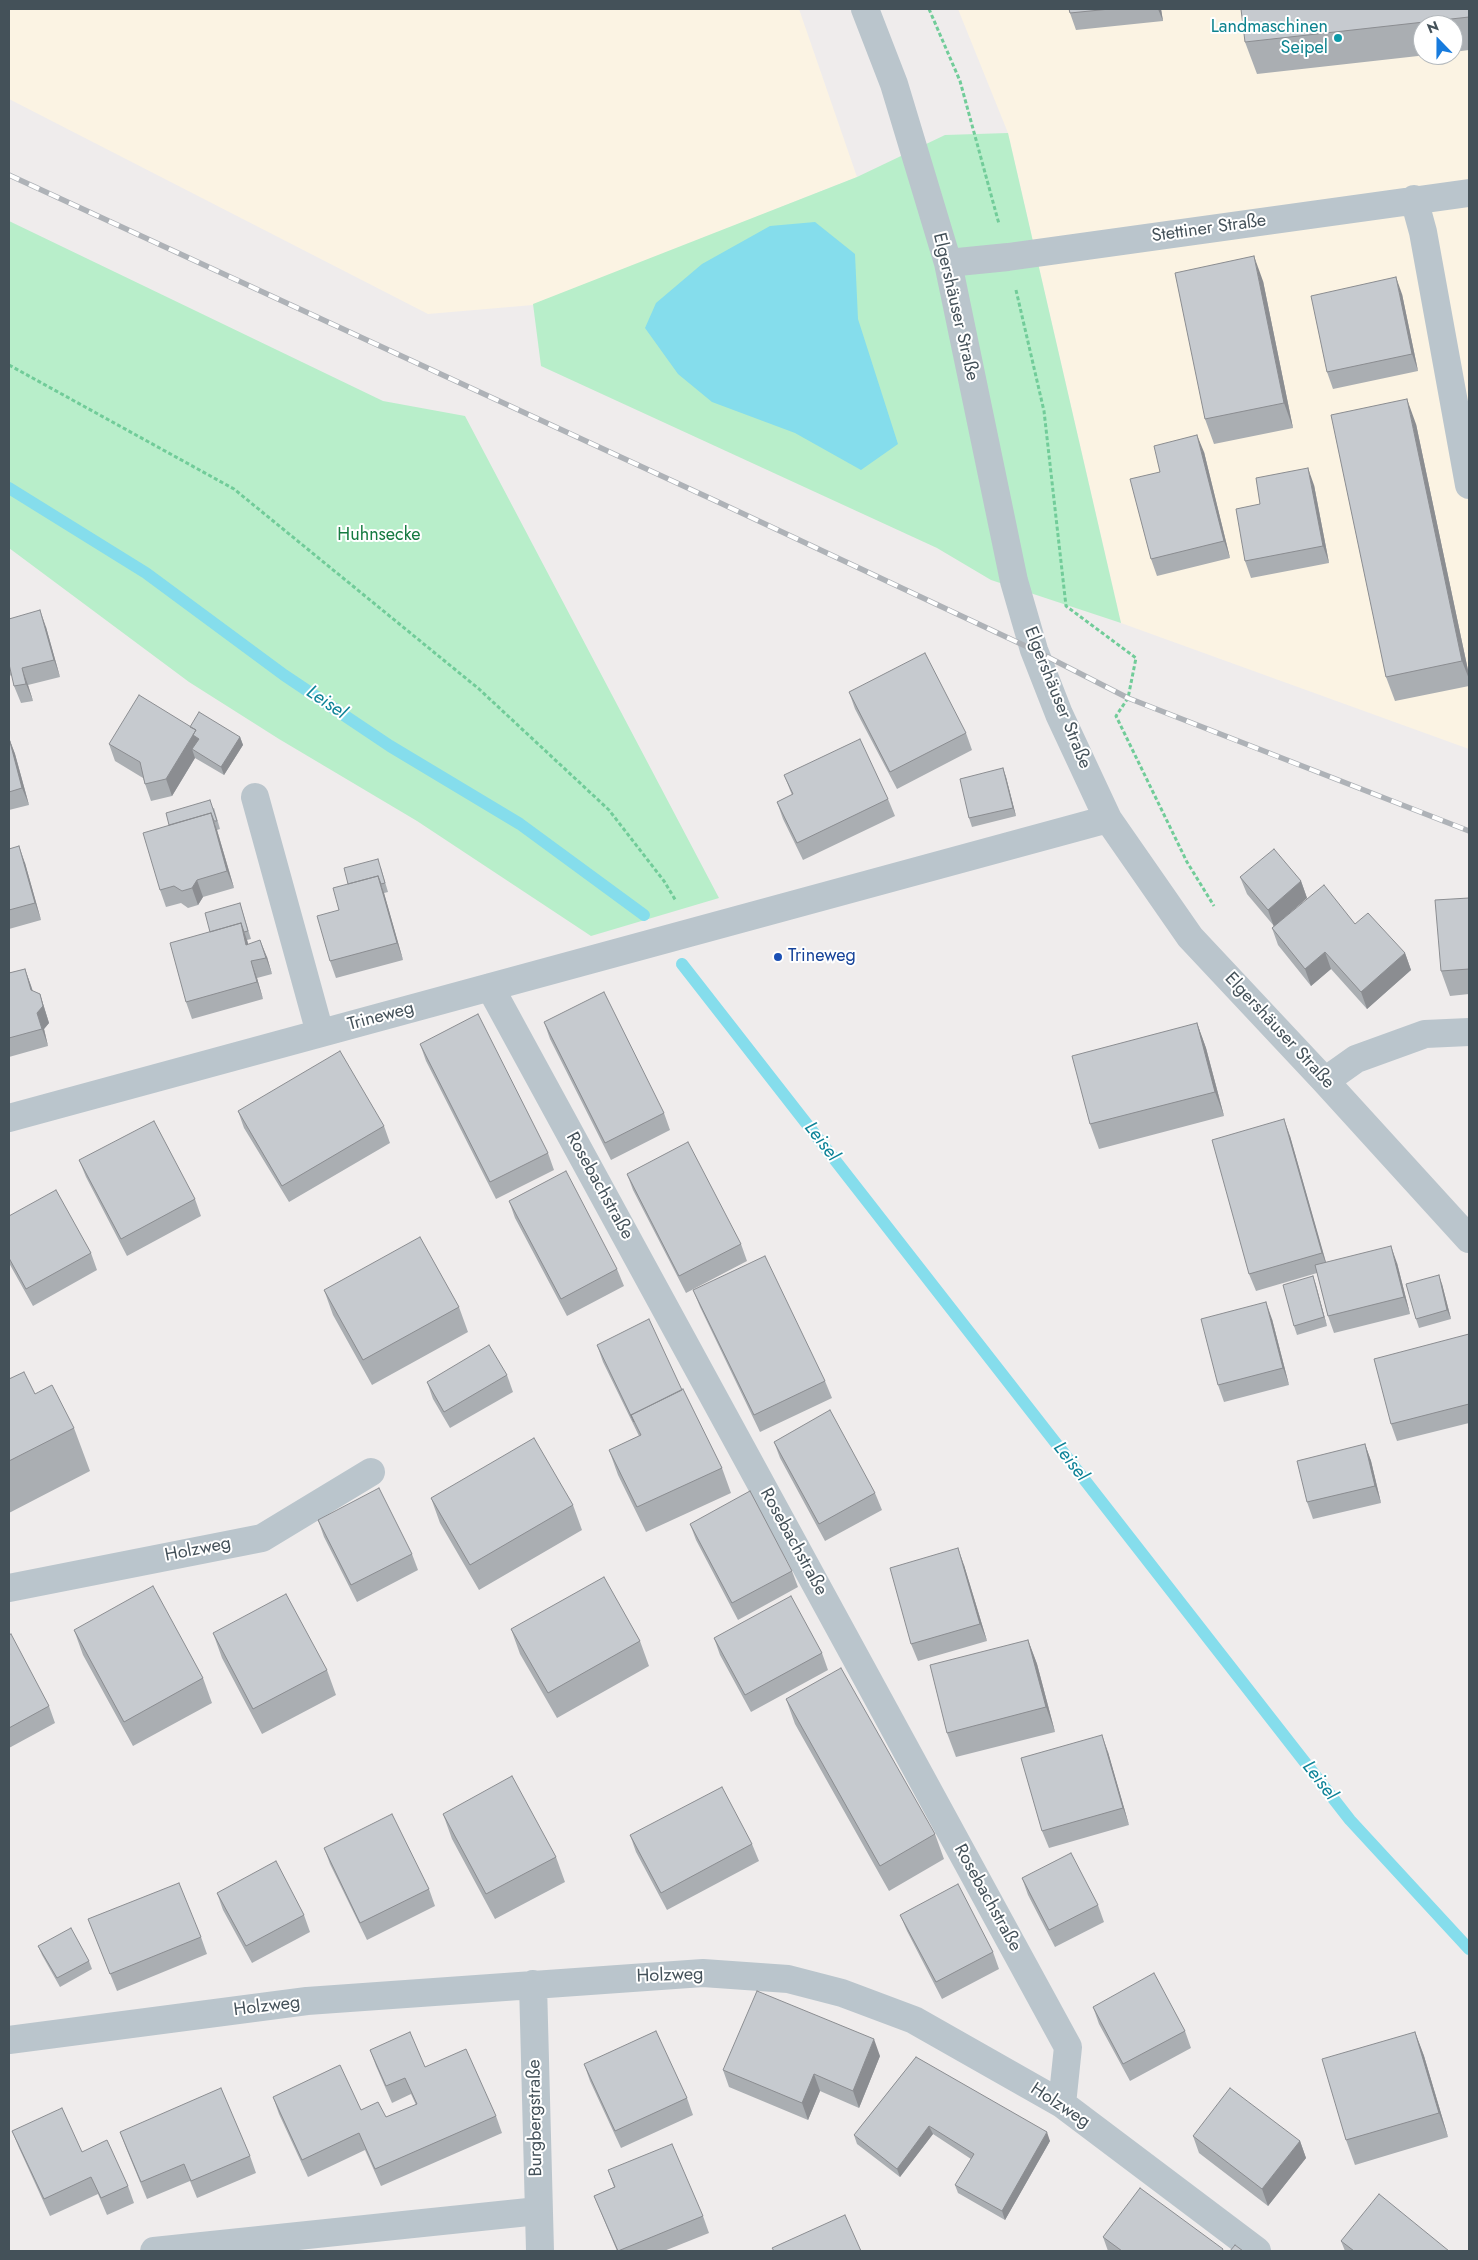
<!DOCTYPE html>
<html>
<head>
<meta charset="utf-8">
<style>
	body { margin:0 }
	#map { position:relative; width:1478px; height:2260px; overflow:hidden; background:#efecec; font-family:Jost,sans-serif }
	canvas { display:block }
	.frame { position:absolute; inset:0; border:10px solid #445159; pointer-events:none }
	.north { position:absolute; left:1413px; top:15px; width:50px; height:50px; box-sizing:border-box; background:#fff; border:1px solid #b4b9bd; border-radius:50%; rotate:338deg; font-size:14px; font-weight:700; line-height:20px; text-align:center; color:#445159 }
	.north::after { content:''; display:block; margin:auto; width:18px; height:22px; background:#177bdd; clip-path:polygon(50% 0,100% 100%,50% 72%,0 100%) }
</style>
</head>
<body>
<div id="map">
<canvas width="1478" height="2260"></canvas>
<div class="frame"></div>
<div class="north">N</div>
</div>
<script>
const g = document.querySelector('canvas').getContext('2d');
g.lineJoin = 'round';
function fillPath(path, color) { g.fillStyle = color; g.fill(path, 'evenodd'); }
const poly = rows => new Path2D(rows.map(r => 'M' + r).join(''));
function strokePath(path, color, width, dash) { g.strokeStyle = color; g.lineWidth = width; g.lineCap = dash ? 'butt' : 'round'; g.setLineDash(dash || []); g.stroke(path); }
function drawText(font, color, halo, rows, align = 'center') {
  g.font = font + ' Jost,sans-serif'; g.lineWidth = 4; g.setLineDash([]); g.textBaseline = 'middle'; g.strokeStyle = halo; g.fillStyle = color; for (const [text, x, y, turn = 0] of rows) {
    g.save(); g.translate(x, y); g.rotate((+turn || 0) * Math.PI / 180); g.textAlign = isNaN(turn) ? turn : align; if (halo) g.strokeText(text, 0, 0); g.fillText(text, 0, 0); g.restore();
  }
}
const commercial = poly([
	[9,9,799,9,857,177,533,305,428,314,9,99],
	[958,9,1469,9,1469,749,1121,623,1008,133],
	[1423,25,1453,25,1453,55,1423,55]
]);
const green = poly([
	[1008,133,1121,623,991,580,937,548,541,366,533,304,857,177,945,135],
	[9,221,383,401,465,416,719,898,591,936,417,821,279,739,189,682,9,548]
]);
const water = poly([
	[815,222,855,254,858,319,898,444,861,470,795,433,712,402,678,374,645,328,656,303,702,264,770,226]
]);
const stream = poly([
	[9,488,146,573,284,675,390,746,520,824,644,915],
	[682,964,1350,1820,1469,1949]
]);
const path = poly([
	[929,9,960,81,999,224],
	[1016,290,1044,411,1066,606,1136,658,1128,698,1116,716,1187,862,1214,906],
	[9,365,234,489,479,689,609,810,664,881,676,901]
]);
const minor = poly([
	[865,9,894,84,948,263,1014,581,1034,650,1059,714,1108,819,1190,937,1325,1081,1469,1239],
	[1414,199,1423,232,1469,485],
	[948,263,1008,257,1469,193],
	[255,797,320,1033],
	[490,987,1068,2047,1062,2104],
	[1325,1081,1356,1059,1425,1034,1469,1032],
	[9,1118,1108,819],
	[9,1588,262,1538,371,1472],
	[533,1984,540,2251],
	[9,2040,307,2001,703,1973,788,1979,842,1993,914,2020,1062,2104,1257,2251],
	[154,2251,538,2211]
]);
const rail = poly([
	[9,175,716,501,1034,650,1128,698,1469,831]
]);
const wall = poly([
	[1069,9,1161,9,1163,21,1076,30,1070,13],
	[1469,9,1469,50,1453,52,1453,25,1423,25,1423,55,1427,55,1257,74,1245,42],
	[1263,281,1293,428,1214,444,1205,419],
	[1402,294,1418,371,1333,389,1327,372],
	[1416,424,1469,675,1469,686,1395,701,1386,677],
	[1204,452,1230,558,1157,576,1151,559,1160,472],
	[1314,485,1329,563,1251,578,1245,561,1260,504],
	[9,619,46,627,60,677,28,685,33,701,21,703,14,686,12,675,9,676],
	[849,692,966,733,972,750,897,789,855,709],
	[190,727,240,737,243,745,224,775,195,758,172,796,151,801,143,778,115,761,109,744],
	[9,738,15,754,29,805,9,810],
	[1003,768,1006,777,1016,816,972,827,969,818],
	[784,775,888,799,895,816,803,860,783,819,777,802,792,795],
	[214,808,220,829,217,830,234,888,203,897,198,905,188,908,181,903,166,907,160,890,169,825],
	[9,849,25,863,41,920,9,929],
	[381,868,388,892,384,893,403,960,336,978,330,961,339,910,348,884],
	[1240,877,1301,881,1307,898,1279,922,1355,924,1405,953,1411,970,1367,1009,1331,969,1311,986,1278,945,1272,928,1274,926,1247,894],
	[1469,898,1469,994,1450,996,1441,971],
	[240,903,251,939,247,940,248,944,267,957,272,974,257,978,263,999,192,1019,186,1002],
	[25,969,33,991,40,994,49,1023,44,1029,48,1046,9,1057,9,973],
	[544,1022,664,1113,670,1130,611,1160,550,1039],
	[1197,1023,1206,1048,1224,1116,1099,1149,1090,1124],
	[420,1044,548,1153,554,1170,496,1199,426,1061],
	[238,1111,384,1126,390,1143,289,1202,244,1128],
	[1290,1136,1326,1262,1397,1263,1410,1314,1334,1333,1328,1316,1317,1273,1256,1291,1249,1274],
	[79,1160,195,1199,201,1216,127,1256,86,1177],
	[627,1174,741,1244,747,1261,686,1293,633,1190],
	[509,1201,617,1269,624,1286,567,1316,515,1218],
	[9,1216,91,1253,97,1270,33,1306,9,1263],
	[1313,1276,1327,1326,1297,1335,1294,1326],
	[1442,1284,1451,1319,1419,1328,1416,1319],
	[324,1290,459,1307,468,1332,372,1385,333,1315],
	[693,1290,825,1381,832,1398,760,1432,700,1307],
	[1272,1319,1289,1385,1224,1402,1218,1385],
	[1469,1334,1469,1423,1397,1441,1391,1424],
	[597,1345,682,1390,722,1468,731,1493,646,1532,618,1475,609,1450,639,1436,603,1362],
	[507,1375,513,1392,450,1428,433,1399,427,1382],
	[9,1379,35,1394,74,1428,90,1471,9,1513],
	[774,1442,875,1493,882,1510,825,1541,780,1458],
	[1365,1444,1371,1461,1381,1503,1313,1519,1307,1502],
	[431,1498,573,1505,582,1530,479,1590,440,1523],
	[318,1520,412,1554,418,1570,357,1602,324,1537],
	[690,1524,792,1571,798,1587,738,1620,696,1540],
	[964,1565,987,1641,918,1661,911,1644],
	[511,1629,640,1641,649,1666,557,1718,520,1654],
	[74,1630,203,1678,212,1703,133,1746,83,1655],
	[213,1633,327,1670,336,1695,262,1734,222,1658],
	[9,1635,49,1706,55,1723,9,1748],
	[714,1638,822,1653,828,1670,751,1712,720,1655],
	[1028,1640,1037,1664,1055,1732,956,1757,947,1733],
	[786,1699,935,1834,944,1859,889,1891,795,1724],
	[1108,1752,1129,1825,1049,1848,1042,1831],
	[443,1814,556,1857,565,1882,495,1919,452,1839],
	[630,1835,752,1844,759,1861,667,1910,636,1852],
	[324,1848,429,1889,435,1906,367,1940,330,1864],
	[1022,1878,1098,1905,1104,1922,1055,1947,1028,1895],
	[217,1893,304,1915,310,1932,252,1963,223,1910],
	[900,1915,993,1952,999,1969,942,1999,907,1931],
	[88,1919,201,1937,207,1954,117,1991],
	[38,1946,89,1961,92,1969,60,1987,42,1955],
	[1093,2007,1185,2031,1191,2048,1130,2081,1099,2024],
	[1415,2032,1424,2056,1448,2137,1355,2165,1346,2140],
	[370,2050,425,2067,496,2116,502,2133,381,2186,365,2150,308,2177,279,2114,273,2097,361,2110,386,2117,416,2105,411,2094,392,2103,376,2066],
	[880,2056,859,2108,820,2091,808,2120,729,2087,723,2070],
	[916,2057,1050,2141,1005,2220,958,2193,955,2185,971,2159,933,2134,900,2177,857,2144,854,2135],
	[584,2064,687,2098,693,2115,621,2148,590,2081],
	[12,2131,128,2186,134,2203,107,2215,98,2194,50,2216,19,2148],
	[120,2132,250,2156,256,2173,197,2198,190,2181,147,2199,126,2148],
	[1193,2136,1300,2141,1306,2158,1268,2206,1199,2153],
	[608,2170,703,2216,709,2233,664,2251,617,2251,594,2196,614,2187],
	[1103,2237,1224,2251,1108,2251],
	[1341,2241,1449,2251,1345,2251]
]);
const shadedWall = poly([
	[1158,9,1161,9,1163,21],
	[1254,256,1263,281,1293,428,1284,403],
	[1396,277,1402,294,1418,371,1412,354],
	[1407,399,1416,424,1469,675,1469,679,1462,661],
	[1197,435,1204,452,1230,558,1224,541],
	[1308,468,1314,485,1329,563,1323,546],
	[40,610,46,627,60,677,54,660],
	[22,668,28,685,33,701,26,684],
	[196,730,202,747,192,749,195,758,172,796,166,779],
	[240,737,243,745,224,775,221,767],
	[9,738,15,754,29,805,22,788],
	[1003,768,1006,777,1016,816,1013,808],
	[211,813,217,830,234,888,227,871],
	[19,846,25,863,41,920,35,903],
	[378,876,384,893,403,960,397,943],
	[197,880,203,897,198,905,192,888],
	[1301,881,1307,898,1274,927,1268,910],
	[241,923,247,940,253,961,246,945],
	[260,940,267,957,272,974,266,958],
	[1325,952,1331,969,1311,986,1305,969],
	[1405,953,1411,970,1367,1009,1361,992],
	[251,961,257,978,263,999,257,982],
	[25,969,31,986,37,1007,31,990],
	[40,994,49,1023,44,1029,48,1046,42,1029,37,1013],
	[1197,1023,1206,1048,1224,1116,1215,1092],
	[1284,1119,1290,1136,1328,1270,1322,1253],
	[1391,1246,1397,1263,1410,1314,1404,1297],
	[1439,1275,1442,1284,1451,1319,1447,1310],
	[1313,1276,1316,1285,1327,1326,1324,1317],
	[1266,1302,1272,1319,1289,1385,1283,1368],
	[1365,1444,1371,1461,1381,1503,1375,1486],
	[958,1548,964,1565,987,1641,980,1624],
	[1028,1640,1037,1664,1055,1732,1046,1707],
	[1102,1735,1108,1752,1129,1825,1123,1808],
	[1415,2032,1424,2056,1448,2137,1439,2113],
	[874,2039,880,2056,859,2108,853,2091],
	[814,2074,820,2091,808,2120,802,2103],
	[929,2126,933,2134,900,2177,897,2169],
	[1047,2132,1050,2141,1005,2220,1002,2211],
	[1300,2141,1306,2158,1268,2206,1262,2189]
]);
const building = poly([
	[1069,9,1110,9,1070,13,1069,9],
	[1241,9,1469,9,1469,17,1245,42,1241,9],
	[1254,256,1284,403,1205,419,1175,273,1254,256],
	[1396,277,1412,354,1327,372,1311,296,1396,277],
	[1407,399,1462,661,1386,677,1331,415,1407,399],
	[1197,435,1224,541,1151,559,1130,479,1160,472,1154,446,1197,435],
	[1308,468,1323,546,1245,561,1236,509,1260,504,1256,478,1308,468],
	[40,610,54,660,22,668,26,684,14,686,9,664,9,619,40,610],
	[925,653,966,733,890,772,849,692,925,653],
	[139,695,196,730,166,779,145,784,140,762,109,744,139,695],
	[199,712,240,737,221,767,192,749,199,739,193,735,196,730,190,727,199,712],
	[9,738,22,788,9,792,9,738],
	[860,739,888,799,797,843,777,802,793,794,784,775,860,739],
	[1003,768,1013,808,969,818,960,779,1003,768],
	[210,800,217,821,214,821,211,813,169,825,166,813,210,800],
	[211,813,227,871,197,880,192,888,182,891,174,886,160,890,143,833,211,813],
	[19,846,35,903,9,910,9,849,19,846],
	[1274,849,1301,881,1268,910,1240,877,1274,849],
	[378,859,385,883,381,884,378,876,348,884,344,868,378,859],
	[378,876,397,943,330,961,317,916,339,910,333,888,378,876],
	[1324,885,1355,924,1368,913,1405,953,1361,992,1325,952,1305,969,1272,928,1324,885],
	[1469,898,1469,969,1441,971,1435,900,1469,898],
	[240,903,248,931,244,932,241,923,210,932,205,913,240,903],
	[241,923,246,945,260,940,266,958,251,961,257,982,186,1002,170,943,241,923],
	[25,969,31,990,40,994,43,1006,37,1013,42,1029,9,1038,9,973,25,969],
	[604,992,664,1113,605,1143,544,1022,604,992],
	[478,1014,548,1153,490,1182,420,1044,478,1014],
	[1197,1023,1215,1092,1090,1124,1072,1056,1197,1023],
	[340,1051,384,1126,282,1186,238,1111,340,1051],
	[1284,1119,1322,1253,1249,1274,1212,1140,1284,1119],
	[154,1121,195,1199,121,1239,79,1160,154,1121],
	[688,1142,741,1244,679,1276,627,1174,688,1142],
	[566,1171,617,1269,561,1299,509,1201,566,1171],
	[56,1190,91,1253,26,1289,9,1258,9,1216,56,1190],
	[420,1237,459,1307,363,1360,324,1290,420,1237],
	[1391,1246,1404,1297,1328,1316,1315,1265,1391,1246],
	[765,1256,825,1381,754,1415,693,1290,765,1256],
	[1439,1275,1447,1310,1416,1319,1406,1284,1439,1275],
	[1313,1276,1324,1317,1294,1326,1283,1285,1313,1276],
	[1266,1302,1283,1368,1218,1385,1201,1319,1266,1302],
	[649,1319,682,1390,631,1415,634,1422,597,1345,649,1319],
	[1469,1334,1469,1404,1391,1424,1374,1359,1469,1334],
	[489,1345,507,1375,444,1412,427,1382,489,1345],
	[24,1372,35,1394,52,1385,74,1428,9,1461,9,1379,24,1372],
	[683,1389,722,1468,637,1507,609,1450,641,1435,631,1415,683,1389],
	[830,1410,875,1493,819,1524,774,1442,830,1410],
	[534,1438,573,1505,470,1565,431,1498,534,1438],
	[1365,1444,1375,1486,1307,1502,1297,1461,1365,1444],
	[379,1488,412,1554,351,1585,318,1520,379,1488],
	[750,1491,792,1571,732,1603,690,1524,750,1491],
	[958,1548,980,1624,911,1644,890,1568,958,1548],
	[604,1577,640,1641,548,1693,511,1629,604,1577],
	[153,1586,203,1678,124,1722,74,1630,153,1586],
	[286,1594,327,1670,253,1709,213,1633,286,1594],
	[791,1596,822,1653,745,1695,714,1638,791,1596],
	[11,1634,49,1706,9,1728,9,1635,11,1634],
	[1028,1640,1046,1707,947,1733,930,1665,1028,1640],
	[841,1668,935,1834,880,1866,786,1699,841,1668],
	[1102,1735,1123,1808,1042,1831,1021,1758,1102,1735],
	[512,1776,556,1857,486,1894,443,1814,512,1776],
	[722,1787,752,1844,661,1893,630,1835,722,1787],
	[392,1814,429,1889,360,1923,324,1848,392,1814],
	[1071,1853,1098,1905,1049,1930,1022,1878,1071,1853],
	[276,1861,304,1915,246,1946,217,1893,276,1861],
	[179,1883,201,1937,110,1974,88,1919,179,1883],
	[958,1884,993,1952,936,1982,900,1915,958,1884],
	[71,1928,89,1961,57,1978,38,1946,71,1928],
	[1154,1973,1185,2031,1123,2064,1093,2007,1154,1973],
	[757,1991,874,2039,853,2091,814,2074,802,2103,723,2070,757,1991],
	[656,2031,687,2098,615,2131,584,2064,656,2031],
	[410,2032,425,2067,466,2049,496,2116,375,2169,359,2133,302,2160,273,2097,340,2065,361,2110,378,2102,386,2117,417,2104,405,2078,386,2086,370,2050,410,2032],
	[1415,2032,1439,2113,1346,2140,1322,2059,1415,2032],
	[916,2057,1047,2132,1002,2211,955,2185,974,2154,929,2126,897,2169,854,2135,916,2057],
	[221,2088,250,2156,191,2181,184,2164,141,2182,120,2132,221,2088],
	[1230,2088,1300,2141,1262,2189,1193,2136,1230,2088],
	[62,2108,82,2152,107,2140,128,2186,101,2198,91,2177,44,2199,12,2131,62,2108],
	[672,2144,703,2216,618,2251,594,2196,615,2187,608,2170,672,2144],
	[1140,2188,1223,2249,1222,2251,1122,2251,1103,2237,1140,2188],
	[1379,2194,1449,2251,1354,2251,1341,2241,1379,2194],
	[845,2215,861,2251,774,2251,772,2248,845,2215],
	[1235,2245,1243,2251,1230,2251,1235,2245]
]);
const markers = [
	[1338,38,5,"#0f9aa8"],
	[778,957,5,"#1a4fb4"]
];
const cultureNames = [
	["Landmaschinen",1328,28],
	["Seipel",1328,49]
];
const streetNames = [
	["Stettiner Straße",1209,229,-8],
	["Elgershäuser Straße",955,307,77],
	["Elgershäuser Straße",1057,698,68],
	["Trineweg",381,1017,-15],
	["Elgershäuser Straße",1279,1031,47],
	["Rosebachstraße",599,1186,61],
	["Rosebachstraße",793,1542,61],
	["Holzweg",198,1550,-11],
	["Rosebachstraße",987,1898,61],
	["Holzweg",670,1976,-2],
	["Holzweg",267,2007,-7],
	["Holzweg",1060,2106,33],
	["Burgbergstraße",536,2118,-91]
];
const parkNames = [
	["Huhnsecke",379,536]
];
const transitNames = [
	["Trineweg",788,957]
];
const waterNames = [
	["Leisel",326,703,34],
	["Leisel",821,1142,52],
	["Leisel",1070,1462,52],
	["Leisel",1319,1781,52]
];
fillPath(commercial, '#fbf3e3');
fillPath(green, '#b8eeca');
fillPath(water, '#85ddec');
strokePath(stream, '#85ddec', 12);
strokePath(path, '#71cc99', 3, [4, 2.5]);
strokePath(minor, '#bac5cc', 28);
strokePath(rail, '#aeb2b7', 5.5);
strokePath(rail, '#fff', 4, [11]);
fillPath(wall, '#aaaeb2');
fillPath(shadedWall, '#8b8d91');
fillPath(building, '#c6cacf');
strokePath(building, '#8b8d91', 1);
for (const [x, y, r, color] of markers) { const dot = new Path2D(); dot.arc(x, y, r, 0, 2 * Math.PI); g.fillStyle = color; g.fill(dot); strokePath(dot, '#fff', 2); }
drawText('18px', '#0d838f', '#fff', cultureNames, 'right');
drawText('18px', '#445159', '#fff', streetNames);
drawText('18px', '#167a41', '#fff', parkNames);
drawText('18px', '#164399', '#fff', transitNames, 'left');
drawText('italic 19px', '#0c8297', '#fff', waterNames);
</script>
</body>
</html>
